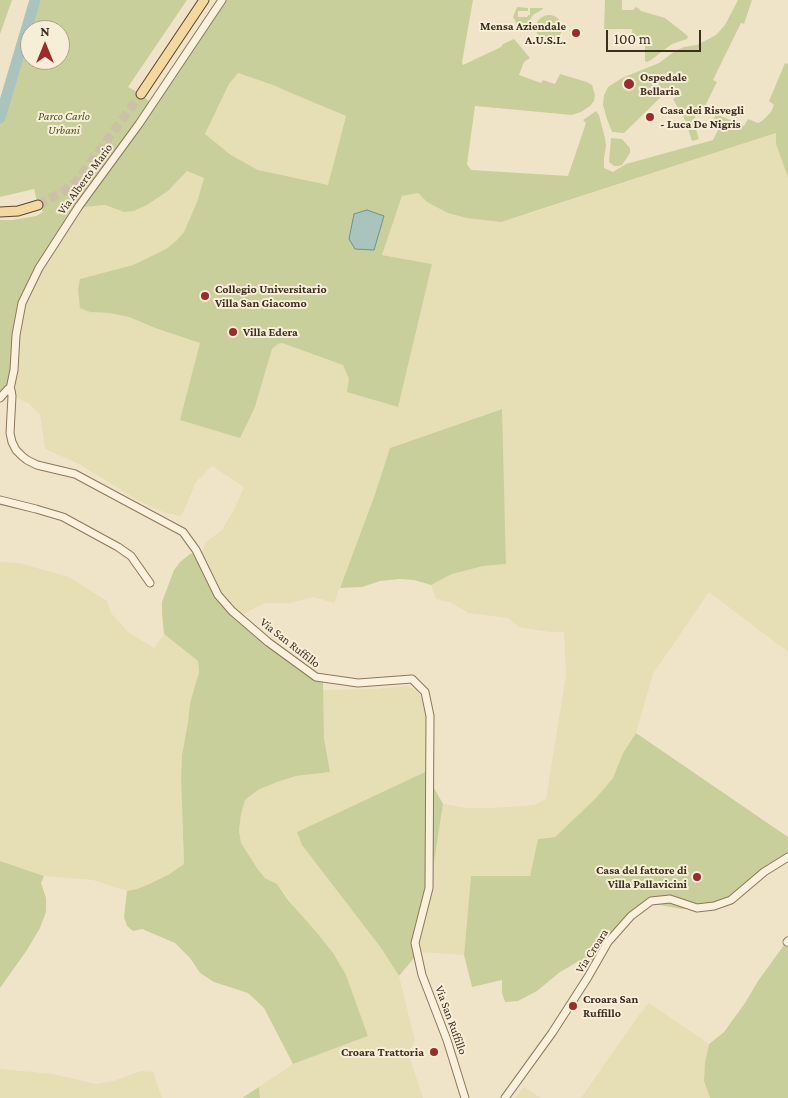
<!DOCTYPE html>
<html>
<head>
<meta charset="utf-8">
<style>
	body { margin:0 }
	#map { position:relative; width:788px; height:1098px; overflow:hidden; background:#f0e4c8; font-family:"Crimson Pro",serif }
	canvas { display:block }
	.north { position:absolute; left:20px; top:20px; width:50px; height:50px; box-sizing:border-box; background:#f7eed8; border:1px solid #ada18e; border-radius:50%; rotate:0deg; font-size:14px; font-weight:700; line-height:20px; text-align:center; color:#3d2e20 }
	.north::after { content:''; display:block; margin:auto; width:18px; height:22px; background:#9e2a2b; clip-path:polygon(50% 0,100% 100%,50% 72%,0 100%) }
	.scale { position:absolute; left:606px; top:30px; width:95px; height:22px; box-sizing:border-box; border:2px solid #3d2e20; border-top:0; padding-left:6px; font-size:15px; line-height:18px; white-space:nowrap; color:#3d2e20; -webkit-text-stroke:4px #f7eed8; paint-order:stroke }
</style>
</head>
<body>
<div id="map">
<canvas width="788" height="1098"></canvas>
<div class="north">N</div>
<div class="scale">100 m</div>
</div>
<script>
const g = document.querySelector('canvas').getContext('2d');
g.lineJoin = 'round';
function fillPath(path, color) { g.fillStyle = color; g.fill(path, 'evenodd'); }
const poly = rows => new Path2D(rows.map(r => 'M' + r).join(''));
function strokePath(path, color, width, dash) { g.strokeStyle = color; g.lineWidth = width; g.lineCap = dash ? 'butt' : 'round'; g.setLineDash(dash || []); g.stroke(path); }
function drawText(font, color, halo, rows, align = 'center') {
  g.font = font + ' "Crimson Pro",serif'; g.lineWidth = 4; g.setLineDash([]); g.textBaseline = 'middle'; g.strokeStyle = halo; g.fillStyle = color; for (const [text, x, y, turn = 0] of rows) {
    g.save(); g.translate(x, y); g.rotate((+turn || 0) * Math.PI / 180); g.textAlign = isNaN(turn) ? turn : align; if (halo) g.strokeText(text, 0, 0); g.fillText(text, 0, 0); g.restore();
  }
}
const farmland = poly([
	[238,73,273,85,291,93,346,116,328,186,258,170,231,155,205,134,229,84],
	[788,127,788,652,709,592,653,674,636,733,623,753,613,778,596,798,555,837,538,839,530,877,471,876,464,955,419,952,420,939,432,875,443,804,467,808,494,808,534,805,546,799,566,675,564,632,549,632,519,627,508,618,468,613,452,603,436,599,431,585,452,574,483,566,506,564,501,409,390,448,375,494,334,603,314,597,290,603,265,603,237,617,227,605,202,551,207,541,221,531,234,510,244,487,212,466,196,482,186,506,181,516,165,513,139,501,79,464,45,449,40,414,28,403,15,397,4,397,0,252,55,239,85,207,105,205,124,212,134,211,147,205,168,191,187,171,204,178,197,202,184,232,176,241,166,249,133,265,81,279,90,312,109,313,129,317,155,328,200,343,197,356,255,407,272,349,278,344,282,343,344,365,349,379,432,264,382,255,402,196,418,193,427,202,528,214,776,133],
	[0,562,19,563,69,577,107,601,111,613,128,632,154,648,164,634,198,661,199,672,190,703,188,722,182,755,181,778,184,864,168,875,137,889,127,891,93,880,44,876,0,861],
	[406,686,416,689,422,699,426,714,425,772,297,832,302,845,381,948,399,976,415,1041,408,1053,423,1098,260,1098,259,1087,293,1064,368,1036,346,975,277,884,265,878,257,868,241,843,239,830,241,814,245,800,258,790,277,782,296,776,330,772,324,738,323,690,376,689],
	[649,1003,709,1044,705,1062,704,1081,710,1098,581,1098,639,1015],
	[0,1069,53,1074,96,1084,113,1081,141,1071,153,1072,162,1098,0,1098],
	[524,1087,541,1098,515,1098]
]);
const green = poly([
	[0,0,12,0,0,34],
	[35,0,187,0,128,87,141,94,152,104,222,0,473,0,462,62,463,65,501,47,503,44,514,39,530,58,524,62,519,75,541,83,543,80,555,84,560,74,587,82,592,85,595,95,594,101,590,106,581,112,572,115,475,106,467,164,471,170,568,176,586,123,583,120,596,111,599,115,605,138,606,146,604,158,604,168,613,172,626,164,713,140,721,124,713,121,716,114,744,126,748,119,758,123,762,121,771,112,774,105,769,101,785,63,788,64,788,177,776,144,776,133,501,222,467,218,448,213,427,202,418,193,402,196,382,255,432,264,398,407,347,392,349,379,343,365,282,343,278,344,272,349,255,407,240,438,180,420,200,343,155,328,129,317,109,313,90,312,80,308,78,290,80,279,133,265,166,249,176,241,184,232,197,202,204,178,187,171,168,191,147,205,134,211,124,212,105,205,85,207,62,232,22,303,14,381,0,394,0,220,12,220,36,216,43,212,41,208,38,205,34,189,0,197,0,118],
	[30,30,60,30,60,60,30,60],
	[238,73,273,85,291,93,346,116,328,185,258,170,231,155,205,134,229,84],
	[605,0,622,0,622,10,633,10,636,7,638,8,641,11,665,18,688,36,687,39,672,44,651,60,647,62,645,61,645,37,633,37,632,29,604,29],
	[738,0,752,0,744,24,741,23,713,80,717,82,704,108,697,114,695,117,694,123,699,139,692,141,685,120,673,99,678,96,675,93,668,91,666,92,624,133,612,132,607,119,603,105,604,95,608,87,622,78,659,63,675,51,684,47,697,45,716,35,725,25],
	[517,7,528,8,528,11,518,11,518,17,527,17,528,15,530,15,530,8,543,8,543,9,533,15,528,23,517,24,513,17],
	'536 28a13 13 0 1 1 26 0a13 13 0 1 1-26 0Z',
	[611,138,622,139,630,148,630,153,622,165,618,166,614,166,609,162],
	[502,409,506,564,483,566,452,574,431,585,414,580,400,579,380,581,362,587,340,588,375,494,390,448],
	[202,551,226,605,296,665,323,682,324,738,330,772,296,776,277,782,258,790,245,800,241,814,239,830,241,843,257,868,265,878,277,884,288,900,318,934,333,953,346,975,368,1036,293,1064,264,1008,248,993,214,982,200,973,190,958,175,943,142,929,133,931,127,926,124,917,127,891,137,889,149,884,168,875,184,864,181,778,182,755,188,722,190,703,199,672,198,661,164,634,162,614,162,602,174,570,180,562,190,554],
	[636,733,788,837,788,857,729,897,710,908,682,909,654,904,641,910,606,941,593,960,579,961,560,972,537,991,518,1001,505,1002,502,993,502,980,472,987,464,955,471,876,530,876,538,839,555,837,596,798,613,778,623,753],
	[425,772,443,804,432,875,420,939,419,952,399,976,381,948,302,845,297,832],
	[0,861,44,876,41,883,46,898,46,912,40,928,27,950,0,988],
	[784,945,788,947,788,1098,710,1098,704,1081,705,1062,709,1044,724,1032,745,1003,758,981],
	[259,1087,260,1098,242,1098]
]);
const water = poly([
	[367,210,384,216,374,250,355,249,349,239,354,214,367,210]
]);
const river = poly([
	[0,118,35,0]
]);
const majorTunnel = poly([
	[38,205,66,190,77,181,141,94]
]);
const minor = poly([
	[10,389,14,370,16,335,22,303,39,268,79,206,139,124,222,0],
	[0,398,8,389,11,390,12,396,10,433,12,442,16,450,22,456,27,460,37,465,75,474,183,532,196,550,218,595,232,611,268,642,316,677,358,683,412,679,425,692,430,716,429,888,415,943,422,975,447,1040,465,1098],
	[0,500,36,509,63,517,118,547,131,556,150,583],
	[787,942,788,941],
	[505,1098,552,1033,588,977,608,942,631,916,651,901,670,899,697,908,714,906,731,900,764,872,788,857]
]);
const major = poly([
	[141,94,204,0],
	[0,212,18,211,38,205]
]);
const markers = [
	[576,33,5,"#9e2a2b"],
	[629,84,6,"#9e2a2b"],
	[650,117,5,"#9e2a2b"],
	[205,296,5,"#9e2a2b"],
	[233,332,5,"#9e2a2b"],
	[697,877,5,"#9e2a2b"],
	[573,1006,5,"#9e2a2b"],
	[434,1052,5,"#9e2a2b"]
];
const poiNames = [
	["Mensa Aziendale",566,26,"right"],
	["A.U.S.L.",566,40,"right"],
	["Ospedale",640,77],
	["Bellaria",640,91],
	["Casa dei Risvegli",660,110],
	["- Luca De Nigris",660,124],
	["Collegio Universitario",215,289],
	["Villa San Giacomo",215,303],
	["Villa Edera",243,332],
	["Casa del fattore di",687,870,"right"],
	["Villa Pallavicini",687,884,"right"],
	["Croara San",583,999],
	["Ruffillo",583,1013],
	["Croara Trattoria",424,1052,"right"]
];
const parkNames = [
	["Parco Carlo",64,116],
	["Urbani",64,130]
];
const streetNames = [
	["Via Alberto Mario",85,179,-54],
	["Via San Ruffillo",290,643,38],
	["Via Croara",592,951,-57],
	["Via San Ruffillo",451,1020,70]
];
fillPath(farmland, '#e6deb5');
fillPath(green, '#c9cf9b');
fillPath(water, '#a9c4bc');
strokePath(water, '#6f938a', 1);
strokePath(river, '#a9c4bc', 11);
strokePath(majorTunnel, '#ccc0a6', 9, [9, 4.5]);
strokePath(minor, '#8d765c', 9);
strokePath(major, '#5b4430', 11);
strokePath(minor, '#faf1dc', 7);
strokePath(major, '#f3d9a0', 9);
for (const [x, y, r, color] of markers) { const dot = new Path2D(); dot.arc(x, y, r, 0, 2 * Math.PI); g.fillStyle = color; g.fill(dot); strokePath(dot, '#f7eed8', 2); }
drawText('bold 12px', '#3d2e20', '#f7eed8', poiNames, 'left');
drawText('italic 12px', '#4d5a26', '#f7eed8', parkNames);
drawText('12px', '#3d2e20', '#f7eed8', streetNames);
</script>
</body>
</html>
